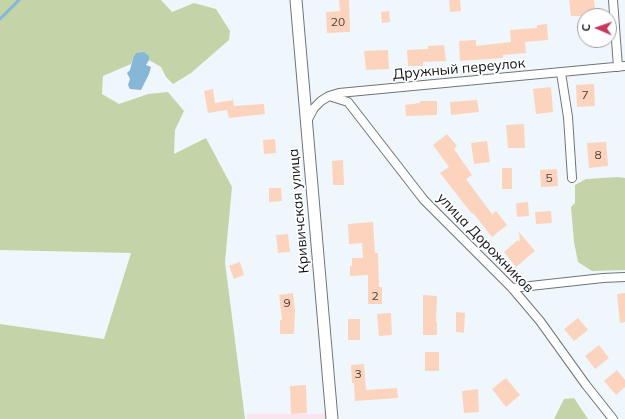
<!DOCTYPE html>
<html>
<head>
<meta charset="utf-8">
<style>
	body { margin:0 }
	#map { position:relative; width:625px; height:419px; overflow:hidden; background:#f0f7fc; font-family:Mulish,sans-serif }
	canvas { display:block }
	.north { position:absolute; left:577px; top:8px; width:40px; height:40px; box-sizing:border-box; background:#fff; border:1px solid #9fa0a1; border-radius:50%; rotate:272deg; font-size:11px; font-weight:700; line-height:16px; text-align:center; color:#101214 }
	.north::after { content:''; display:block; margin:auto; width:14px; height:18px; background:#c7385f; clip-path:polygon(50% 0,100% 100%,50% 72%,0 100%) }
</style>
</head>
<body>
<div id="map">
<canvas width="625" height="419"></canvas>
<div class="north">С</div>
</div>
<script>
const g = document.querySelector('canvas').getContext('2d');
g.lineJoin = 'round';
function fillPath(path, color) { g.fillStyle = color; g.fill(path, 'evenodd'); }
const poly = rows => new Path2D(rows.map(r => 'M' + r).join(''));
function strokePath(path, color, width, dash) { g.strokeStyle = color; g.lineWidth = width; g.lineCap = dash ? 'butt' : 'round'; g.setLineDash(dash || []); g.stroke(path); }
function drawText(font, color, halo, rows, align = 'center') {
  g.font = font + ' Mulish,sans-serif'; g.lineWidth = 3.5; g.setLineDash([]); g.textBaseline = 'middle'; g.strokeStyle = halo; g.fillStyle = color; for (const [text, x, y, turn = 0] of rows) {
    g.save(); g.translate(x, y); g.rotate((+turn || 0) * Math.PI / 180); g.textAlign = isNaN(turn) ? turn : align; if (halo) g.strokeText(text, 0, 0); g.fillText(text, 0, 0); g.restore();
  }
}
const industrial = poly([
	[327,413,327,419,247,419,247,414,316,414]
]);
const green = poly([
	[0,0,161,0,172,12,194,3,216,9,230,31,229,40,191,73,173,84,166,77,161,67,149,60,149,56,133,58,131,64,103,76,102,94,119,104,148,94,168,92,184,111,175,130,174,154,206,138,232,187,225,262,245,419,0,419,0,324,104,339,131,253,0,250],
	[618,177,625,178,625,270,592,271,578,262,574,242,571,207,575,203,575,185,586,179],
	[574,398,588,419,554,419,564,399]
]);
const water = poly([
	[144,52,149,56,149,60,146,65,151,67,149,74,141,90,130,89,128,85,130,79,127,73,130,70,133,58,136,53]
]);
const stream = poly([
	[0,19,19,0]
]);
const building = poly([
	[339,0,349,0,350,32,327,33,326,12,340,11],
	[449,0,460,0,461,11,450,12],
	[569,0,594,0,596,16,571,16],
	[389,11,390,22,382,23,381,12],
	[547,24,548,40,525,42,526,53,503,55,503,58,460,61,459,41,476,40,476,46,511,42,510,30,537,28,537,25],
	[444,45,446,61,423,62,423,66,408,66,407,50,428,49,428,46],
	[388,50,389,69,366,70,364,51],
	[594,84,595,106,577,107,576,85],
	[551,87,553,112,536,114,533,89],
	[213,89,215,103,233,100,234,106,264,104,265,114,229,118,227,110,208,113,204,91],
	[477,100,479,112,451,115,450,102],
	[420,101,437,101,437,115,406,116,405,105,420,103],
	[524,124,525,148,508,148,506,125],
	[447,134,457,146,454,149,472,175,466,179,492,214,496,211,507,225,492,237,473,213,472,214,440,173,449,167,433,145],
	[275,139,276,153,264,154,263,140],
	[487,141,490,162,474,164,471,143],
	[606,142,608,166,589,168,587,143],
	[343,160,344,185,333,185,332,161],
	[502,168,512,168,512,189,502,189],
	[557,169,558,186,541,187,540,170],
	[269,188,281,188,282,201,269,202],
	[528,202,529,216,517,217,516,203],
	[551,211,552,223,536,224,535,212],
	[373,222,375,253,378,253,379,287,382,287,382,304,368,304,368,275,350,276,350,266,352,266,352,258,363,258,362,243,349,244,348,224],
	[519,232,535,251,516,267,504,252,518,240,520,242],
	[288,234,290,252,278,253,276,235],
	[240,262,244,275,234,279,229,266],
	[293,293,295,311,294,334,280,334,280,320,282,320,279,295],
	[625,293,625,322,620,323,617,294],
	[423,295,437,296,436,322,437,322,437,335,423,335],
	[456,312,465,313,464,333,456,332],
	[391,313,392,335,379,336,377,314],
	[578,318,588,330,574,341,564,329],
	[348,319,360,319,360,340,348,340],
	[599,345,609,358,595,369,585,356],
	[425,352,439,352,439,371,425,371],
	[364,364,366,390,397,388,398,398,355,401,354,383,352,383,351,365],
	[617,370,625,380,625,387,616,395,604,381],
	[506,378,520,395,506,407,492,389],
	[306,385,307,413,291,414,290,386],
	[478,389,479,412,464,413,462,391]
]);
const minor = poly([
	[613,0,618,67],
	[561,73,568,117,572,178],
	[329,96,348,102,424,200,512,288,540,321,586,385,613,419],
	[307,121,314,108,321,101,329,96,339,93,625,66],
	[512,288,603,278,625,277]
]);
const tertiary = poly([
	[296,0,332,419]
]);
const numberNames = [
	["20",338,22],
	["7",585,95],
	["8",598,155],
	["5",549,178],
	["2",375,296],
	["9",287,303],
	["3",358,374]
];
const streetNames = [
	["Дружный переулок",459,69,-5],
	["Кривичская улица",299,211,-95],
	["улица Дорожников",485,243,46]
];
fillPath(industrial, '#fce4ef');
fillPath(green, '#c3d5a8');
fillPath(water, '#86b7d6');
strokePath(stream, '#86b7d6', 3);
fillPath(building, '#fcd3bd');
strokePath(minor, '#6e7579', 10);
strokePath(tertiary, '#6e7579', 13);
strokePath(minor, '#fff', 8);
strokePath(tertiary, '#fff', 11);
drawText('12px', '#4b423e', null, numberNames);
drawText('14px', '#101214', '#fff', streetNames);
</script>
</body>
</html>
